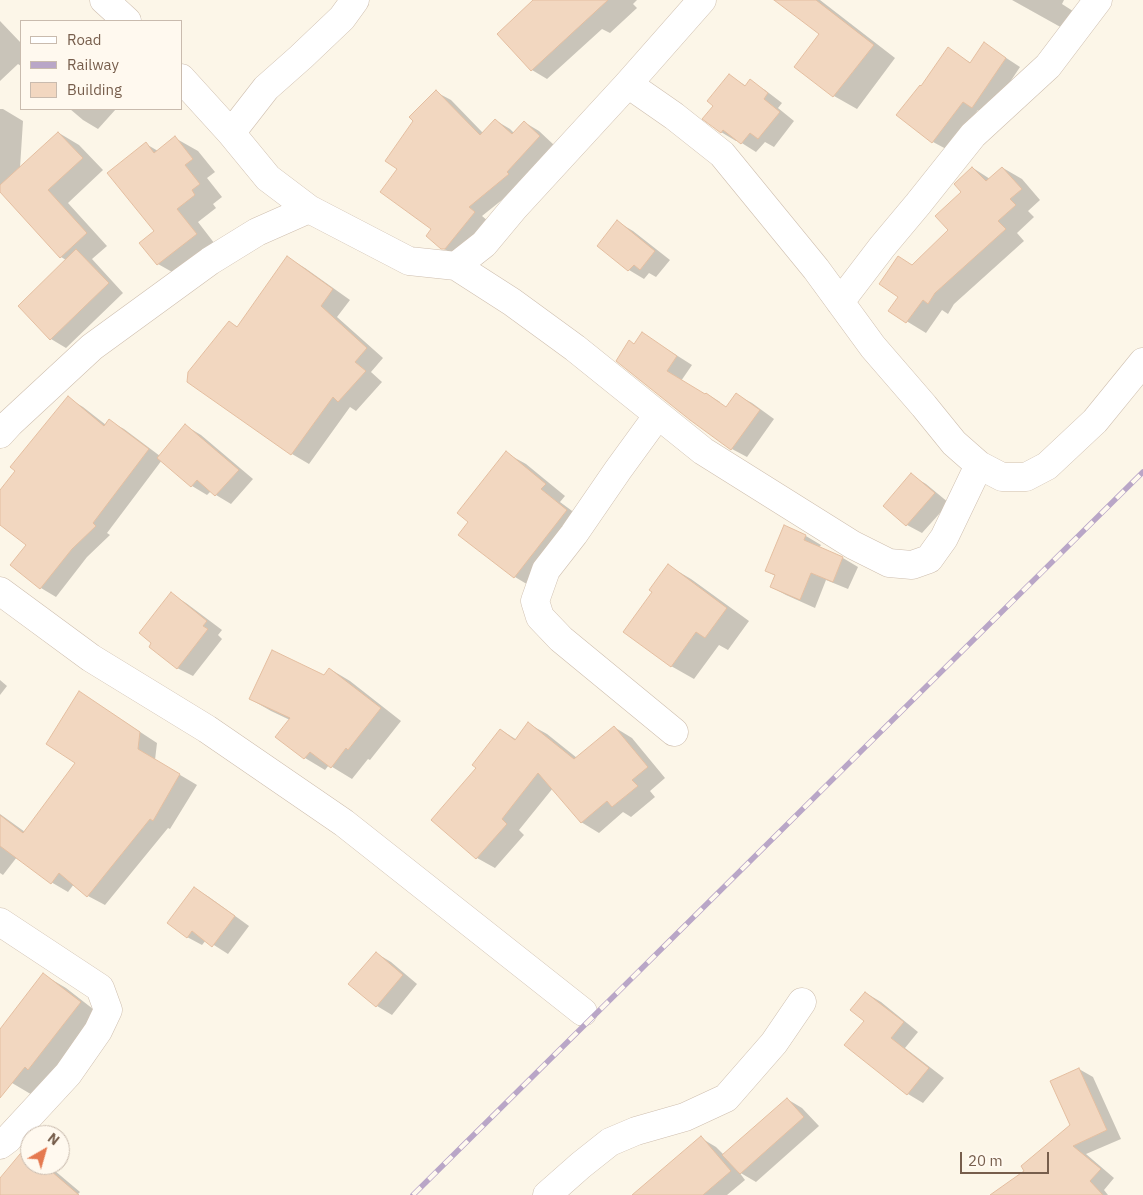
<!DOCTYPE html>
<html>
<head>
<meta charset="utf-8">
<style>
	body { margin:0 }
	#map { position:relative; width:1143px; height:1195px; overflow:hidden; background:#fcf6e8; font-family:"IBM Plex Sans",sans-serif }
	canvas { display:block }
	.legend { position:absolute; left:20px; top:20px; width:162px; height:90px; box-sizing:border-box; background:#fff9ef; border:1px solid #c9bbae; margin:0; padding:6px 9px; list-style:none; font-size:15px; color:#775e4c }
	.legend li { display:flex; align-items:center; gap:10px; height:25px }
	.legend b { width:25px; border:1px solid #c9bbae }
	.north { position:absolute; left:20px; top:1125px; width:50px; height:50px; box-sizing:border-box; background:#fff9ef; border:1px solid #c9bbae; border-radius:50%; rotate:38deg; font-size:14px; font-weight:700; line-height:20px; text-align:center; color:#775e4c }
	.north::after { content:''; display:block; margin:auto; width:18px; height:22px; background:#e5794f; clip-path:polygon(50% 0,100% 100%,50% 72%,0 100%) }
	.scale { position:absolute; left:960px; top:1152px; width:89px; height:22px; box-sizing:border-box; border:2px solid #775e4c; border-top:0; padding-left:6px; font-size:15px; line-height:18px; white-space:nowrap; color:#775e4c; -webkit-text-stroke:4px #fff9ef; paint-order:stroke }
</style>
</head>
<body>
<div id="map">
<canvas width="1143" height="1195"></canvas>
<ul class="legend">
<li><b style="height:6px;background:#fff"></b>Road</li>
<li><b style="height:6px;background:#b9a6c7"></b>Railway</li>
<li><b style="height:14px;background:#f2d7c0"></b>Building</li>
</ul>
<div class="north">N</div>
<div class="scale">20 m</div>
</div>
<script>
const g = document.querySelector('canvas').getContext('2d');
g.lineJoin = 'round';
function fillPath(path, color) { g.fillStyle = color; g.fill(path, 'evenodd'); }
const poly = rows => new Path2D(rows.map(r => 'M' + r).join(''));
function strokePath(path, color, width, dash) { g.strokeStyle = color; g.lineWidth = width; g.lineCap = dash ? 'butt' : 'round'; g.setLineDash(dash || []); g.stroke(path); }
const shadow = poly([
	[535,0,637,0,633,4,637,8,610,33,602,29,547,79,532,70,499,34],
	[776,0,820,0,895,58,857,109,834,96,796,66,821,34],
	[1012,0,1064,0,1062,4,1076,13,1064,29],
	[0,21,21,43,21,66,18,64,0,81],
	[985,44,1020,67,988,115,978,110,948,150,933,142,948,49,971,63],
	[729,75,746,86,750,81,765,90,782,103,778,108,794,121,774,147,765,142,756,152,737,140,736,141,721,132,714,106],
	[436,92,451,100,483,133,495,120,510,129,514,133,524,122,539,131,554,145,523,183,482,216,488,221,457,256,442,248,433,229,399,168],
	[0,109,3,109,23,121,20,168,59,133,79,145,103,170,68,203,107,246,92,259,123,293,66,348,51,339,19,306,66,260,61,257,0,190],
	[70,109,116,109,98,129,83,120],
	[175,138,198,151,215,172,207,178,222,197,213,204,216,208,198,222,218,248,181,277,158,264,141,243,156,232,146,144,158,151],
	[973,168,990,179,1003,168,1022,179,1040,200,1028,211,1034,217,1017,233,1024,241,954,304,948,314,942,310,926,333,890,311,899,296,913,266,950,230,962,192],
	[618,222,633,231,670,260,656,277,649,273,644,279,629,270,599,246],
	[288,258,305,268,350,300,337,317,383,358,371,372,382,382,356,411,350,407,309,464,292,454,188,381,229,322,238,327],
	[643,334,692,365,681,381,706,395,707,394,720,402,718,402,731,412,737,395,752,403,774,419,747,457,732,449,635,345],
	[68,398,83,407,106,425,109,421,124,429,160,456,186,426,201,435,253,479,231,504,216,495,211,491,207,495,192,486,162,460,107,533,110,535,87,557,56,597,41,588,11,565,27,545,0,523,0,492,17,471],
	[506,453,526,464,565,496,560,502,587,522,535,589,515,577,460,534,470,521],
	[911,475,926,484,949,503,922,533,907,525],
	[785,527,806,536,821,545,819,548,843,558,858,567,848,589,826,580,815,608,786,595,771,587,776,576,766,571],
	[669,566,691,579,749,621,728,650,719,645,694,679,671,666,654,592],
	[171,594,186,603,222,630,218,635,222,639,193,676,177,668],
	[330,669,350,681,401,721,370,760,368,759,352,779,329,765,325,770,305,758,277,737,290,720,271,711,250,699,324,676],
	[0,680,7,686,0,695],
	[96,703,157,743,155,760,197,785,170,829,168,828,105,905,88,896,74,884,68,892,51,882,17,857,3,875,0,873,0,814,25,832,77,763],
	[529,724,547,734,577,758,614,727,632,738,665,778,650,791,655,797,631,817,623,812,599,833,581,822,553,788,519,830,524,835,495,868,477,858,478,768,501,730,517,740],
	[194,888,209,897,249,926,228,954,206,940,202,945,187,937],
	[376,953,391,962,417,984,392,1015,377,1006],
	[44,975,66,988,102,1016,34,1096,12,1083,0,1073,0,1031],
	[866,993,881,1002,918,1032,905,1048,944,1078,923,1103,908,1094,846,1045,865,1021],
	[1079,1069,1093,1077,1121,1139,1086,1154,1114,1178,1104,1190,1108,1195,992,1195,1026,1171,1072,1126],
	[787,1099,802,1108,819,1126,756,1182,739,1172,745,1180,727,1195,658,1195,701,1138,716,1147,724,1155],
	[30,1153,30,1165,48,1165,80,1192,77,1195,3,1195,0,1193,0,1180]
]);
const building = poly([
	[533,0,608,0,531,71,497,34,533,0],
	[774,0,816,0,874,45,833,97,794,67,819,34,774,0],
	[984,42,1006,58,972,108,963,102,932,143,896,115,920,85,921,86,948,47,970,63,984,42],
	[729,74,745,86,750,79,768,93,764,99,780,112,758,139,750,133,741,144,723,130,721,133,702,119,713,106,707,101,729,74],
	[436,90,480,135,495,119,512,134,524,121,540,136,507,172,509,174,469,207,475,212,445,249,441,249,426,236,431,229,380,192,397,169,385,161,413,121,409,117,436,90],
	[58,132,83,158,48,190,87,233,60,258,0,192,0,185,58,132],
	[175,136,193,159,185,165,200,184,192,190,195,195,177,209,197,234,157,265,139,243,154,231,107,173,146,142,154,153,175,136],
	[972,167,986,181,1002,167,1022,189,1010,199,1016,205,998,221,1006,229,935,293,928,304,923,300,906,323,888,311,898,297,879,284,898,256,912,265,948,230,935,216,961,192,954,184,972,167],
	[617,220,655,251,640,270,634,265,628,271,597,246,617,220],
	[76,249,109,283,50,340,18,306,76,249],
	[287,256,333,289,321,306,367,348,355,362,366,371,338,402,333,397,291,455,187,382,188,372,229,321,237,327,287,256],
	[642,332,677,356,667,371,705,394,706,393,726,407,736,393,760,410,731,450,690,420,616,361,629,340,634,344,642,332],
	[68,396,104,426,109,419,149,449,93,523,96,526,72,549,40,589,10,565,26,545,0,525,0,490,15,471,10,467,68,396],
	[185,424,239,470,215,496,197,480,191,487,157,458,185,424],
	[506,451,546,484,541,489,567,510,514,578,458,535,468,522,457,513,506,451],
	[911,473,935,493,906,526,883,506,911,473],
	[784,525,806,535,804,540,843,557,833,582,811,573,800,600,770,587,775,575,765,571,784,525],
	[668,564,727,608,705,638,696,632,671,667,623,632,652,592,649,590,668,564],
	[171,592,207,621,203,626,208,629,177,669,149,647,151,643,139,633,171,592],
	[272,650,324,675,329,668,381,708,348,750,346,748,331,768,310,752,304,759,275,737,290,718,249,699,272,650],
	[79,691,140,732,138,749,180,774,153,821,150,819,87,897,59,873,51,884,0,846,0,815,23,833,75,763,46,744,79,691],
	[528,722,574,759,614,726,648,767,632,780,638,786,612,807,607,801,581,823,538,773,502,819,507,824,476,859,431,820,476,768,472,765,500,729,515,740,528,722],
	[194,887,235,916,212,947,192,931,187,938,167,923,194,887],
	[376,952,403,975,376,1007,348,984,376,952],
	[43,973,81,1002,28,1070,25,1067,0,1098,0,1029,43,973],
	[865,992,904,1022,891,1038,929,1068,907,1095,844,1045,864,1021,850,1010,865,992],
	[1079,1068,1107,1130,1073,1146,1101,1169,1090,1181,1103,1195,990,1195,1024,1171,1021,1166,1070,1125,1050,1081,1079,1068],
	[787,1098,804,1117,740,1174,722,1155,787,1098],
	[701,1136,731,1171,703,1195,632,1195,701,1136],
	[30,1142,30,1165,44,1165,79,1195,0,1195,0,1178,30,1142]
]);
const minor = poly([
	[104,0,127,21],
	[181,78,231,133,268,178,309,209,409,261,456,266,484,244,514,208,628,84,702,0],
	[628,84,674,116,722,154,816,269,873,347,924,406,954,443,979,465,1002,477,1026,477,1047,466,1095,421,1143,362],
	[231,133,266,88,301,57,342,18,355,0],
	[456,266,512,302,575,348,703,451,853,545,889,563,912,565,929,559,944,538,979,465],
	[840,302,882,247,918,204,973,135,1048,66,1098,0],
	[658,415,618,470,574,534,546,570,535,601,540,617,561,639,674,732],
	[0,434,10,423,92,347,210,261,257,232,309,209],
	[0,591,91,658,207,729,344,823,583,1012],
	[0,922,100,988,108,1010,98,1031,68,1074,8,1139,0,1145],
	[547,1195,581,1165,610,1142,636,1131,685,1117,726,1098,774,1043,802,1002]
]);
const rail = poly([
	[413,1195,1143,472]
]);
fillPath(shadow, '#0003');
fillPath(building, '#f2d7c0');
strokePath(building, '#e4bea0', 1);
strokePath(minor, '#cebeae', 29);
strokePath(minor, '#fff', 28);
strokePath(rail, '#b9a6c7', 5.5);
strokePath(rail, '#fff9ef', 4, [11]);
</script>
</body>
</html>
